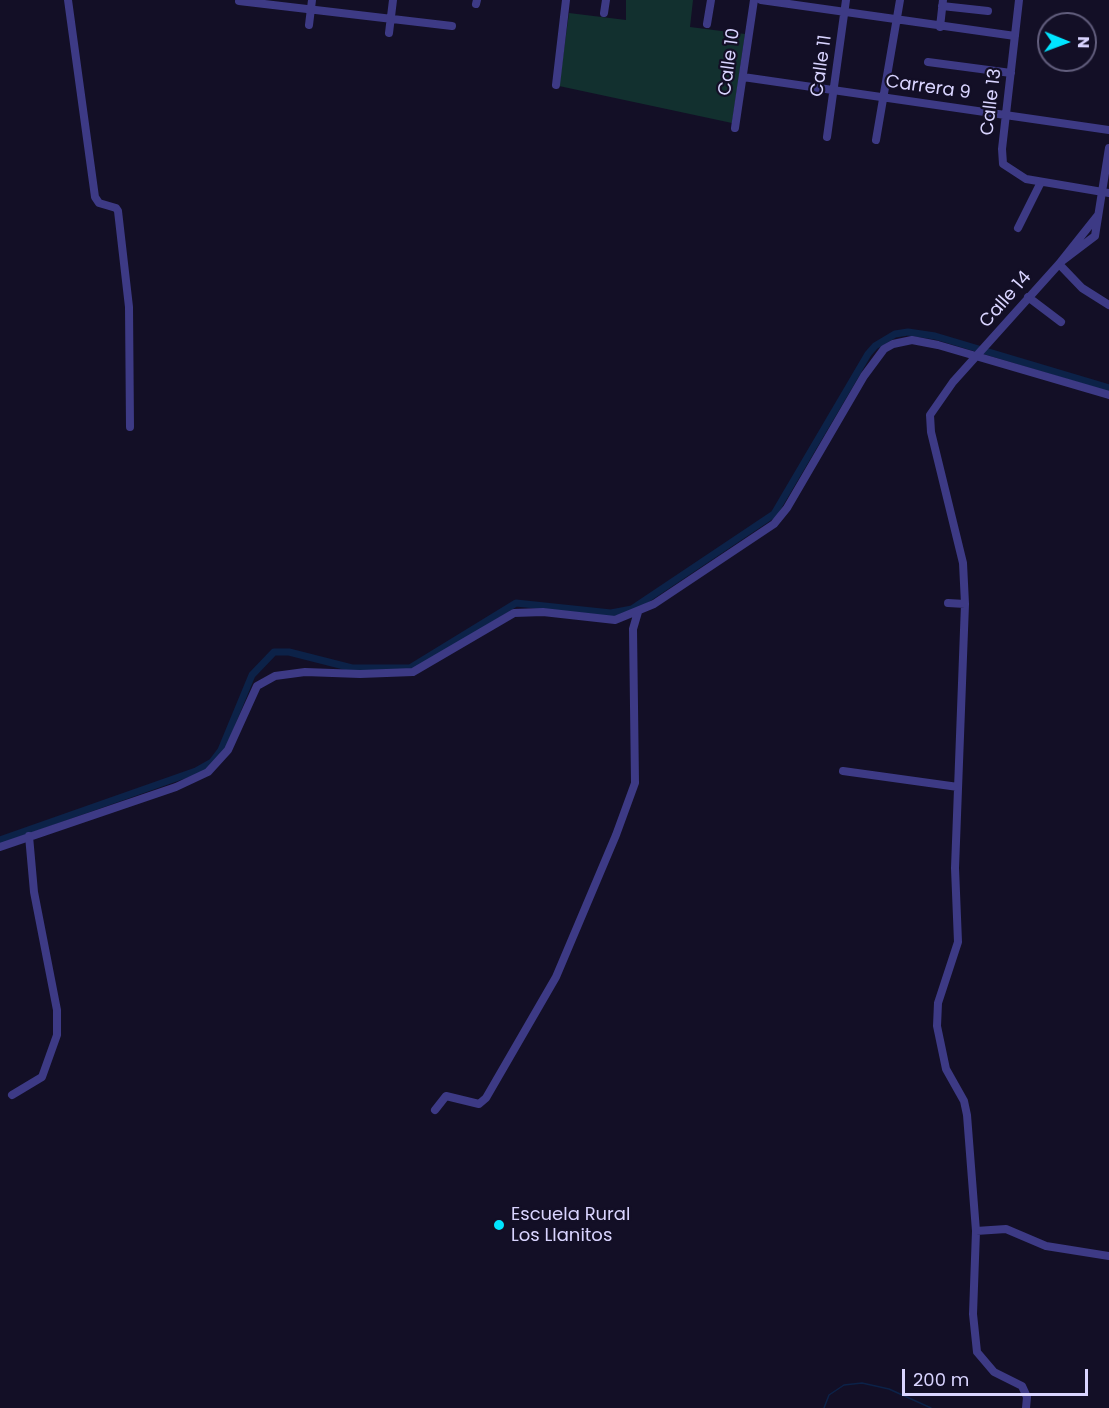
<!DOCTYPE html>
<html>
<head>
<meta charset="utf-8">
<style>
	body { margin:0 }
	#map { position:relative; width:1109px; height:1408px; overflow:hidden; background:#130f26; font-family:Poppins,sans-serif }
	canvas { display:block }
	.north { position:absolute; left:1037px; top:12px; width:60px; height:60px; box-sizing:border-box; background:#130f26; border:2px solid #625e7d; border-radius:50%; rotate:91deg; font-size:16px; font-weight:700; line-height:24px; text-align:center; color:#d9d4ff }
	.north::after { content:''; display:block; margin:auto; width:21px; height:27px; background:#00e5ff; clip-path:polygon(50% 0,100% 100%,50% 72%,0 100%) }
	.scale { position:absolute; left:902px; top:1369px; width:186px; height:27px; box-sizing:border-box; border:3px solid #d9d4ff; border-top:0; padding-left:8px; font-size:18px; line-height:21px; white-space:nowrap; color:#d9d4ff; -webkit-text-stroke:4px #130f26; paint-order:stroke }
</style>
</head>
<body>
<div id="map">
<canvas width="1109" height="1408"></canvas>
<div class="north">N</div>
<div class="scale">200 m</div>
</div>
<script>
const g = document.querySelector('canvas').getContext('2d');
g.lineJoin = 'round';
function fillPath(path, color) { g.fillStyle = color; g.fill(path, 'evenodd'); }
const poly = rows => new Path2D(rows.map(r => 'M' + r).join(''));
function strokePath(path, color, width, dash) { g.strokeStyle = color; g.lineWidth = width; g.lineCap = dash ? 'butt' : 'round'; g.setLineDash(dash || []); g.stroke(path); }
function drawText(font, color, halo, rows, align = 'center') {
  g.font = font + ' Poppins,sans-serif'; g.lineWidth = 4.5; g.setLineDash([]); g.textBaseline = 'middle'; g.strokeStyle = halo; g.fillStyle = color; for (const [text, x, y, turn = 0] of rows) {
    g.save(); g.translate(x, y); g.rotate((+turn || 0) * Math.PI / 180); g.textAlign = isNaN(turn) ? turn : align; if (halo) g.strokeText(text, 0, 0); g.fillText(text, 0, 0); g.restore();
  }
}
const green = poly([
	[626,0,693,0,690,27,745,34,732,123,559,86,569,13,626,20]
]);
const stream = poly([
	[824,1408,829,1395,844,1385,862,1383,889,1389,931,1408]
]);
const canal = poly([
	[0,840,196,771,212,762,221,750,252,675,274,652,289,652,352,668,410,668,516,603,611,613,632,609,774,514,868,354,875,346,895,334,908,332,935,336,1109,388]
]);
const street = poly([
	[68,0,95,197,99,203,116,208,118,211,129,307,130,427],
	[761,0,1015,36],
	[1019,0,1002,149,1003,164,1026,179,1109,193],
	[239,1,452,26],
	[476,4,477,0],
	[942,6,988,11],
	[604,13,606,0],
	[707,24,711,0],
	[309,25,312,0],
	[940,27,943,0],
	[389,33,393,0],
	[928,62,1011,73],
	[743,77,1109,130],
	[556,85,566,0],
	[735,128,754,0],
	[827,137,846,0],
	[876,140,900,0],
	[1018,228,1041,182],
	[1062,261,1095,236,1109,148],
	[1059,264,1082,288,1109,305],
	[1028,297,1061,322],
	[948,603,965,604],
	[843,771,958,787],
	[0,847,176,787,208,772,228,750,257,686,275,676,305,672,360,674,413,672,514,613,543,612,615,620,654,604,774,524,787,508,864,376,884,349,893,344,912,340,938,345,1109,395],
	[12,1095,42,1077,57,1035,57,1010,34,892,29,836],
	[435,1110,446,1096,479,1104,486,1098,556,977,616,835,635,783,633,629,638,612],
	[976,1231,1006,1229,1046,1246,1109,1256],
	[1026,1408,1027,1397,1022,1386,994,1372,977,1352,973,1314,976,1231,967,1115,964,1101,946,1069,937,1026,938,1003,958,942,955,868,965,604,963,563,931,432,930,415,953,382,1059,264,1098,215]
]);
const markers = [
	[499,1225,6,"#00e5ff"]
];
const streetNames = [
	["Calle 10",730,62,-82],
	["Calle 11",822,66,-82],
	["Carrera 9",928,88,8],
	["Calle 13",992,102,-83],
	["Calle 14",1006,300,-49]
];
const poiNames = [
	["Escuela Rural",511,1215],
	["Los Llanitos",511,1236]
];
fillPath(green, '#12302f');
strokePath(stream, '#0c2248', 1.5);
strokePath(canal, '#0c2248', 7);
strokePath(street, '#3d3a85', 8);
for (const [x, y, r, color] of markers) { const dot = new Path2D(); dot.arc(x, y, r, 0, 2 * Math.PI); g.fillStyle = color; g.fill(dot); strokePath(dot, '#130f26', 2); }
drawText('18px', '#d9d4ff', '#130f26', streetNames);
drawText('18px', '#d9d4ff', '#130f26', poiNames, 'left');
</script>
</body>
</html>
